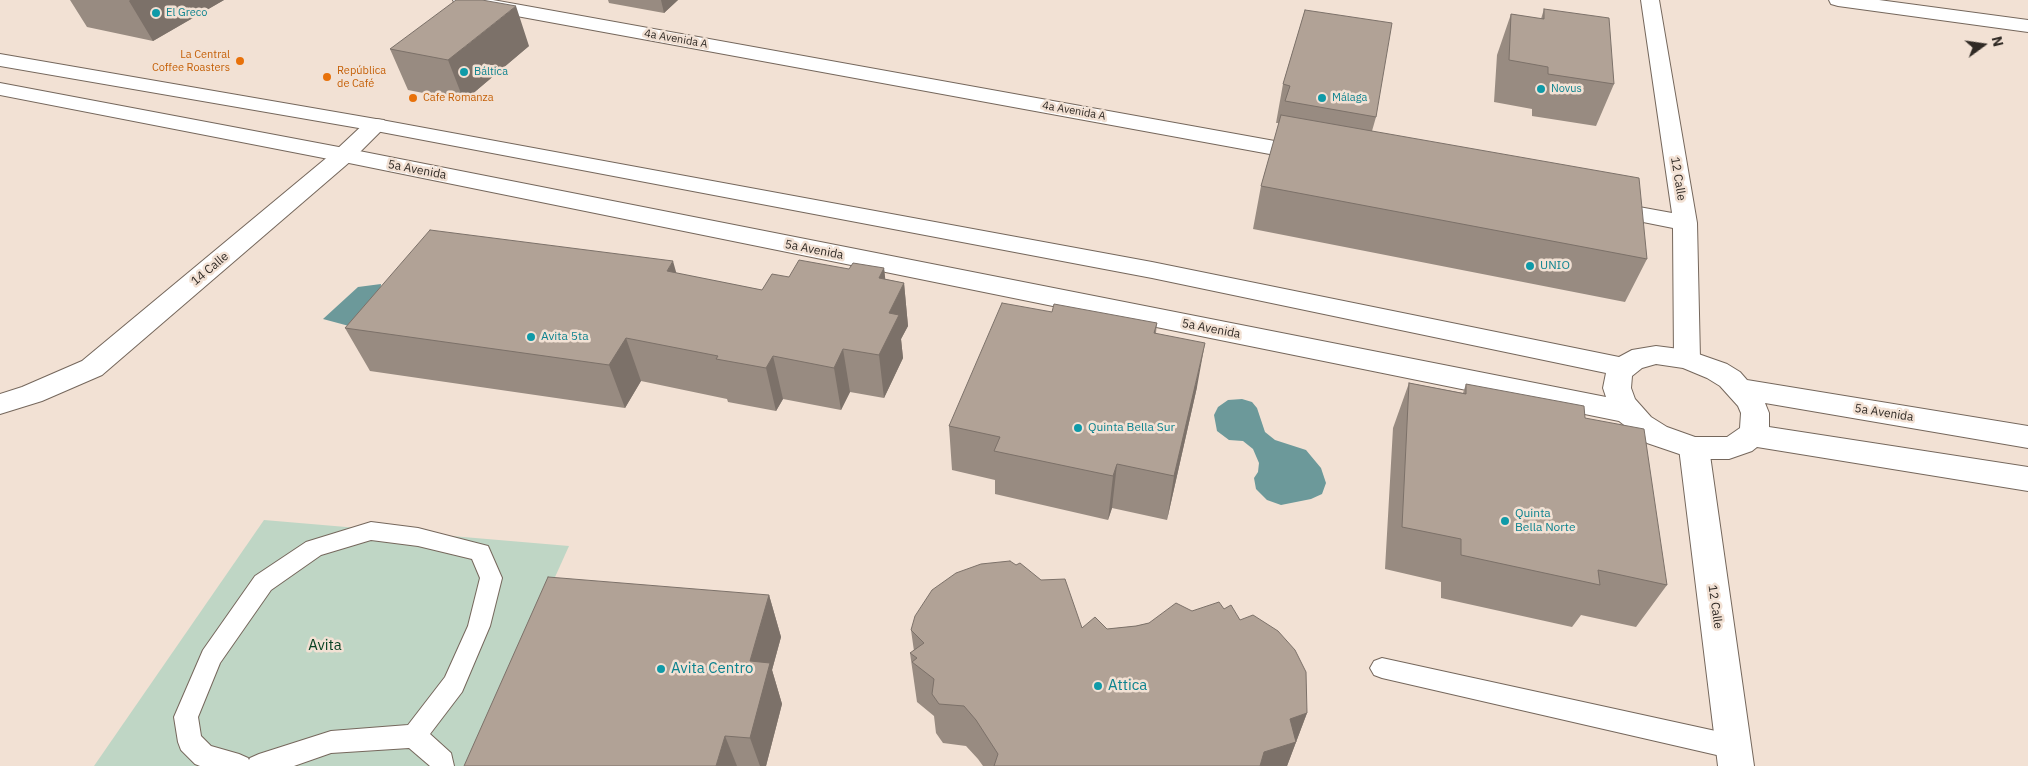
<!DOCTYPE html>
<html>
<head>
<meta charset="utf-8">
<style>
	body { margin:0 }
	#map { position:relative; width:2028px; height:766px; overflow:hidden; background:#f2e1d4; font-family:"IBM Plex Sans",sans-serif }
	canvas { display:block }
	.north { position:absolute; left:1958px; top:20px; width:50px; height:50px; -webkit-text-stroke:4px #f2e1d4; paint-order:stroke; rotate:76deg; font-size:14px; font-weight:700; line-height:20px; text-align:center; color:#302a25 }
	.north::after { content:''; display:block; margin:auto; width:18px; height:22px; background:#302a25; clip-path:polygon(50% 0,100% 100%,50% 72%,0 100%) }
</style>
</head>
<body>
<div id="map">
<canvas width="2028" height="766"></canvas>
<div class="north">N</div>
</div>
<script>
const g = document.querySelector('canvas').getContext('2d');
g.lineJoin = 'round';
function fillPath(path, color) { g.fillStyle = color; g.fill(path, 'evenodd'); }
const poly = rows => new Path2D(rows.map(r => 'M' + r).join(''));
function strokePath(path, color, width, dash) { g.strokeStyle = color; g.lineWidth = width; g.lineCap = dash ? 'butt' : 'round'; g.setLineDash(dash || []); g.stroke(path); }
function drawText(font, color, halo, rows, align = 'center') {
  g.font = font + ' "IBM Plex Sans",sans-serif'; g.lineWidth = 5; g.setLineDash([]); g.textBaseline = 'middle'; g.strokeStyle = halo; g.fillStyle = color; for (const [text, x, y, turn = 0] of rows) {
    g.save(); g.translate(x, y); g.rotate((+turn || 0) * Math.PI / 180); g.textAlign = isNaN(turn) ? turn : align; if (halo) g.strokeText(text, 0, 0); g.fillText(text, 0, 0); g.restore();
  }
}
const green = poly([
	[264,520,569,546,470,766,94,766]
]);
const water = poly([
	[381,284,380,297,349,326,323,319,358,287],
	[1242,399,1252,402,1257,408,1265,432,1275,440,1306,450,1321,468,1326,483,1322,494,1311,499,1281,505,1267,500,1256,489,1254,478,1258,472,1259,463,1253,449,1243,441,1229,440,1217,431,1214,415,1218,407,1228,400]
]);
const service = poly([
	[371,522,418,528,488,546,502,578,490,626,462,692,430,734,451,753,454,766,430,766,409,748,331,753,294,766,200,766,195,764,181,750,178,742,174,717,203,650,255,576,306,542,371,522],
	[371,540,418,546,472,559,480,578,468,626,445,677,408,725,331,731,259,754,250,758,249,760,248,758,239,754,211,746,201,736,198,717,220,663,271,590,321,555,371,540],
	[1382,658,1734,735,1743,739,1746,747,1743,755,1734,759,1382,678,1374,675,1370,668,1374,661,1382,658]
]);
const minor = poly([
	[453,0,493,0,1308,147,1316,149,1319,154,1316,159,1308,161,462,6,455,4,453,0],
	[1641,0,1659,0,1697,223,1700,359,1697,366,1687,368,1677,366,1674,359,1673,228,1598,213,1594,208,1598,203,1606,201,1672,213,1641,0],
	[1829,0,1879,0,2028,20,2028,32,1838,6,1831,4,1829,0],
	[376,119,384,120,387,125,352,160,102,375,42,401,0,414,0,394,22,387,82,361,336,150,368,120,376,119],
	[1694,437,1704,440,1709,448,1754,766,1718,766,1679,448,1684,440,1694,437]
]);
const tertiary = poly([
	[0,54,376,119,1152,262,1619,357,1632,350,1656,346,1687,350,1727,364,1740,372,1747,380,2028,426,2028,448,1765,403,1769,413,1769,427,2028,467,2028,491,1757,447,1752,451,1729,459,1694,459,1647,443,1619,421,344,162,0,95,0,83,344,148,1606,397,1603,388,1606,373,1152,278,376,131,0,66,0,54],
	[1656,364,1683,368,1707,378,1720,386,1738,406,1741,413,1740,428,1727,437,1695,437,1667,427,1651,417,1635,399,1631,388,1632,376,1642,368,1656,364]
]);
const wall = poly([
	[70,0,224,0,153,41,87,27],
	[608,0,678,0,664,13,609,3],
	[1544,9,1614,84,1596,126,1532,116,1532,109,1494,102,1497,55,1511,14,1541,19],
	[1305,10,1376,117,1372,131,1647,259,1625,302,1253,229,1261,186,1279,123,1276,123,1283,84],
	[529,46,464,101,408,90,390,49],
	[884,268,885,279,904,283,908,326,901,339,903,358,884,398,850,392,841,410,783,399,776,411,728,402,727,399,641,381,625,408,370,371,345,328,676,273,762,290,789,277,849,269],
	[1052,312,1157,323,1156,333,1197,387,1167,520,1112,508,1108,520,995,494,995,480,952,470,949,426],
	[1409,383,1463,393,1466,384,1585,418,1667,585,1636,627,1581,615,1572,627,1441,598,1441,582,1385,569,1393,428],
	[769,595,781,637,772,670,782,704,766,766,464,766],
	[1224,609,1240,620,1307,713,1287,766,983,766,978,759,966,746,943,743,936,733,934,716,917,702,910,653,914,651,911,630,1082,628,1107,629,1136,626,1149,623,1192,611]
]);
const shadedWall = poly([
	[130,0,224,0,153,41,129,1],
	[661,0,678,0,664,13],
	[516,6,529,46,464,101,448,60],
	[673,261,685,304,667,271],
	[884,268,889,311,879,278],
	[904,283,908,326,901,339,903,358,884,398,879,355,889,313],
	[626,338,641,381,625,408,609,365],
	[1205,343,1197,387,1167,520,1174,476],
	[843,349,850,392,841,410,834,368],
	[773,356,783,399,776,411,766,368],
	[1117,464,1112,508,1108,520,1113,476],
	[769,595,781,637,772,670,782,704,766,766,760,766,750,738,750,661],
	[1307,713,1287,766,1260,766,1264,752,1290,719],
	[725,736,737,766,716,766]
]);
const building = poly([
	[456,0,482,0,516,6,448,60,390,49,456,0],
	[1544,9,1609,18,1614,84,1548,74,1548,67,1509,60,1511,14,1544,19,1544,9],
	[1305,10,1392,23,1376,117,1285,101,1290,86,1283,84,1305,10],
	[1281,115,1639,178,1647,259,1261,186,1281,115],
	[430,230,673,261,667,271,762,290,772,274,789,277,799,260,849,269,853,263,884,268,879,278,904,283,889,313,899,315,879,355,843,349,834,368,773,356,766,368,716,359,718,356,626,338,609,365,345,328,430,230],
	[1002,303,1052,312,1054,304,1157,323,1154,333,1205,343,1174,476,1117,464,1113,476,994,451,1000,437,949,426,1002,303],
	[1409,383,1466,394,1466,384,1584,406,1585,418,1644,429,1667,585,1598,570,1600,585,1461,555,1461,539,1402,527,1409,383],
	[1010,561,1016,565,1020,563,1041,580,1065,579,1082,628,1095,617,1107,629,1136,626,1149,623,1176,603,1192,611,1219,602,1224,609,1231,605,1240,620,1253,615,1278,631,1295,650,1306,672,1307,713,1290,719,1296,742,1264,752,1260,766,994,766,998,754,976,720,964,706,939,704,932,694,934,679,912,662,917,658,910,653,924,643,911,630,915,616,932,590,956,573,981,564,1010,561],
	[548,577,769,595,750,661,770,663,750,738,725,736,716,766,464,766,548,577]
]);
const markers = [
	[156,13,5,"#0f9aa8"],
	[240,61,5,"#e8710a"],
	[464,72,5,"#0f9aa8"],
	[327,77,5,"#e8710a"],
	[1541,89,5,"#0f9aa8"],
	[413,98,5,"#e8710a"],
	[1322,98,5,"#0f9aa8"],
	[1530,266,5,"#0f9aa8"],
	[531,337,5,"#0f9aa8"],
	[1078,428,5,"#0f9aa8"],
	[1505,521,5,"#0f9aa8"],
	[661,669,5,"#0f9aa8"],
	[1098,686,5,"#0f9aa8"]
];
const farCulturenames = [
	["El Greco",166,13],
	["Báltica",474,72],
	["Novus",1551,89],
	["Málaga",1332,98]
];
const farStreetnames = [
	["4a Avenida A",676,39,10],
	["4a Avenida A",1074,111,10]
];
const farFoodnames = [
	["La Central",230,55,"right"],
	["Coffee Roasters",230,68,"right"],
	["República",337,71],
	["de Café",337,84],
	["Cafe Romanza",423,98]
];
const streetNames = [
	["5a Avenida",417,170,11],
	["12 Calle",1678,179,81],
	["5a Avenida",814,250,11],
	["14 Calle",210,269,-40],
	["5a Avenida",1211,329,11],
	["5a Avenida",1884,413,9],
	["12 Calle",1715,607,82]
];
const cultureNames = [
	["UNIO",1540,266],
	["Avita 5ta",541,337],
	["Quinta Bella Sur",1088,428],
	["Quinta",1515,514],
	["Bella Norte",1515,528]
];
const nearParknames = [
	["Avita",325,646]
];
const nearCulturenames = [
	["Avita Centro",671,669],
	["Attica",1108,686]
];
fillPath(green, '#bfd6c5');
fillPath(water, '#6c999a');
strokePath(service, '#75675c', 2);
strokePath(minor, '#75675c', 2);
strokePath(tertiary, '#75675c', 2);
fillPath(service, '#fff');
fillPath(minor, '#fff');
fillPath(tertiary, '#fff');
fillPath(wall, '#988b81');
fillPath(shadedWall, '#7c7169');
fillPath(building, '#b1a296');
strokePath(building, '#7c7169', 1);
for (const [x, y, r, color] of markers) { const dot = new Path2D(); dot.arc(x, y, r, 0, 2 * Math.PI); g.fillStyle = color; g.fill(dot); strokePath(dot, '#f2e1d4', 2); }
drawText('11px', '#0d838f', '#f2e1d4', farCulturenames, 'left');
drawText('11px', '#302a25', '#f2e1d4', farStreetnames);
drawText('11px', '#c56008', '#f2e1d4', farFoodnames, 'left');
drawText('12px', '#302a25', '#f2e1d4', streetNames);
drawText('12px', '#0d838f', '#f2e1d4', cultureNames, 'left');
drawText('15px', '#063f20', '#f2e1d4', nearParknames);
drawText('15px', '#0d838f', '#f2e1d4', nearCulturenames, 'left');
</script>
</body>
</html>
